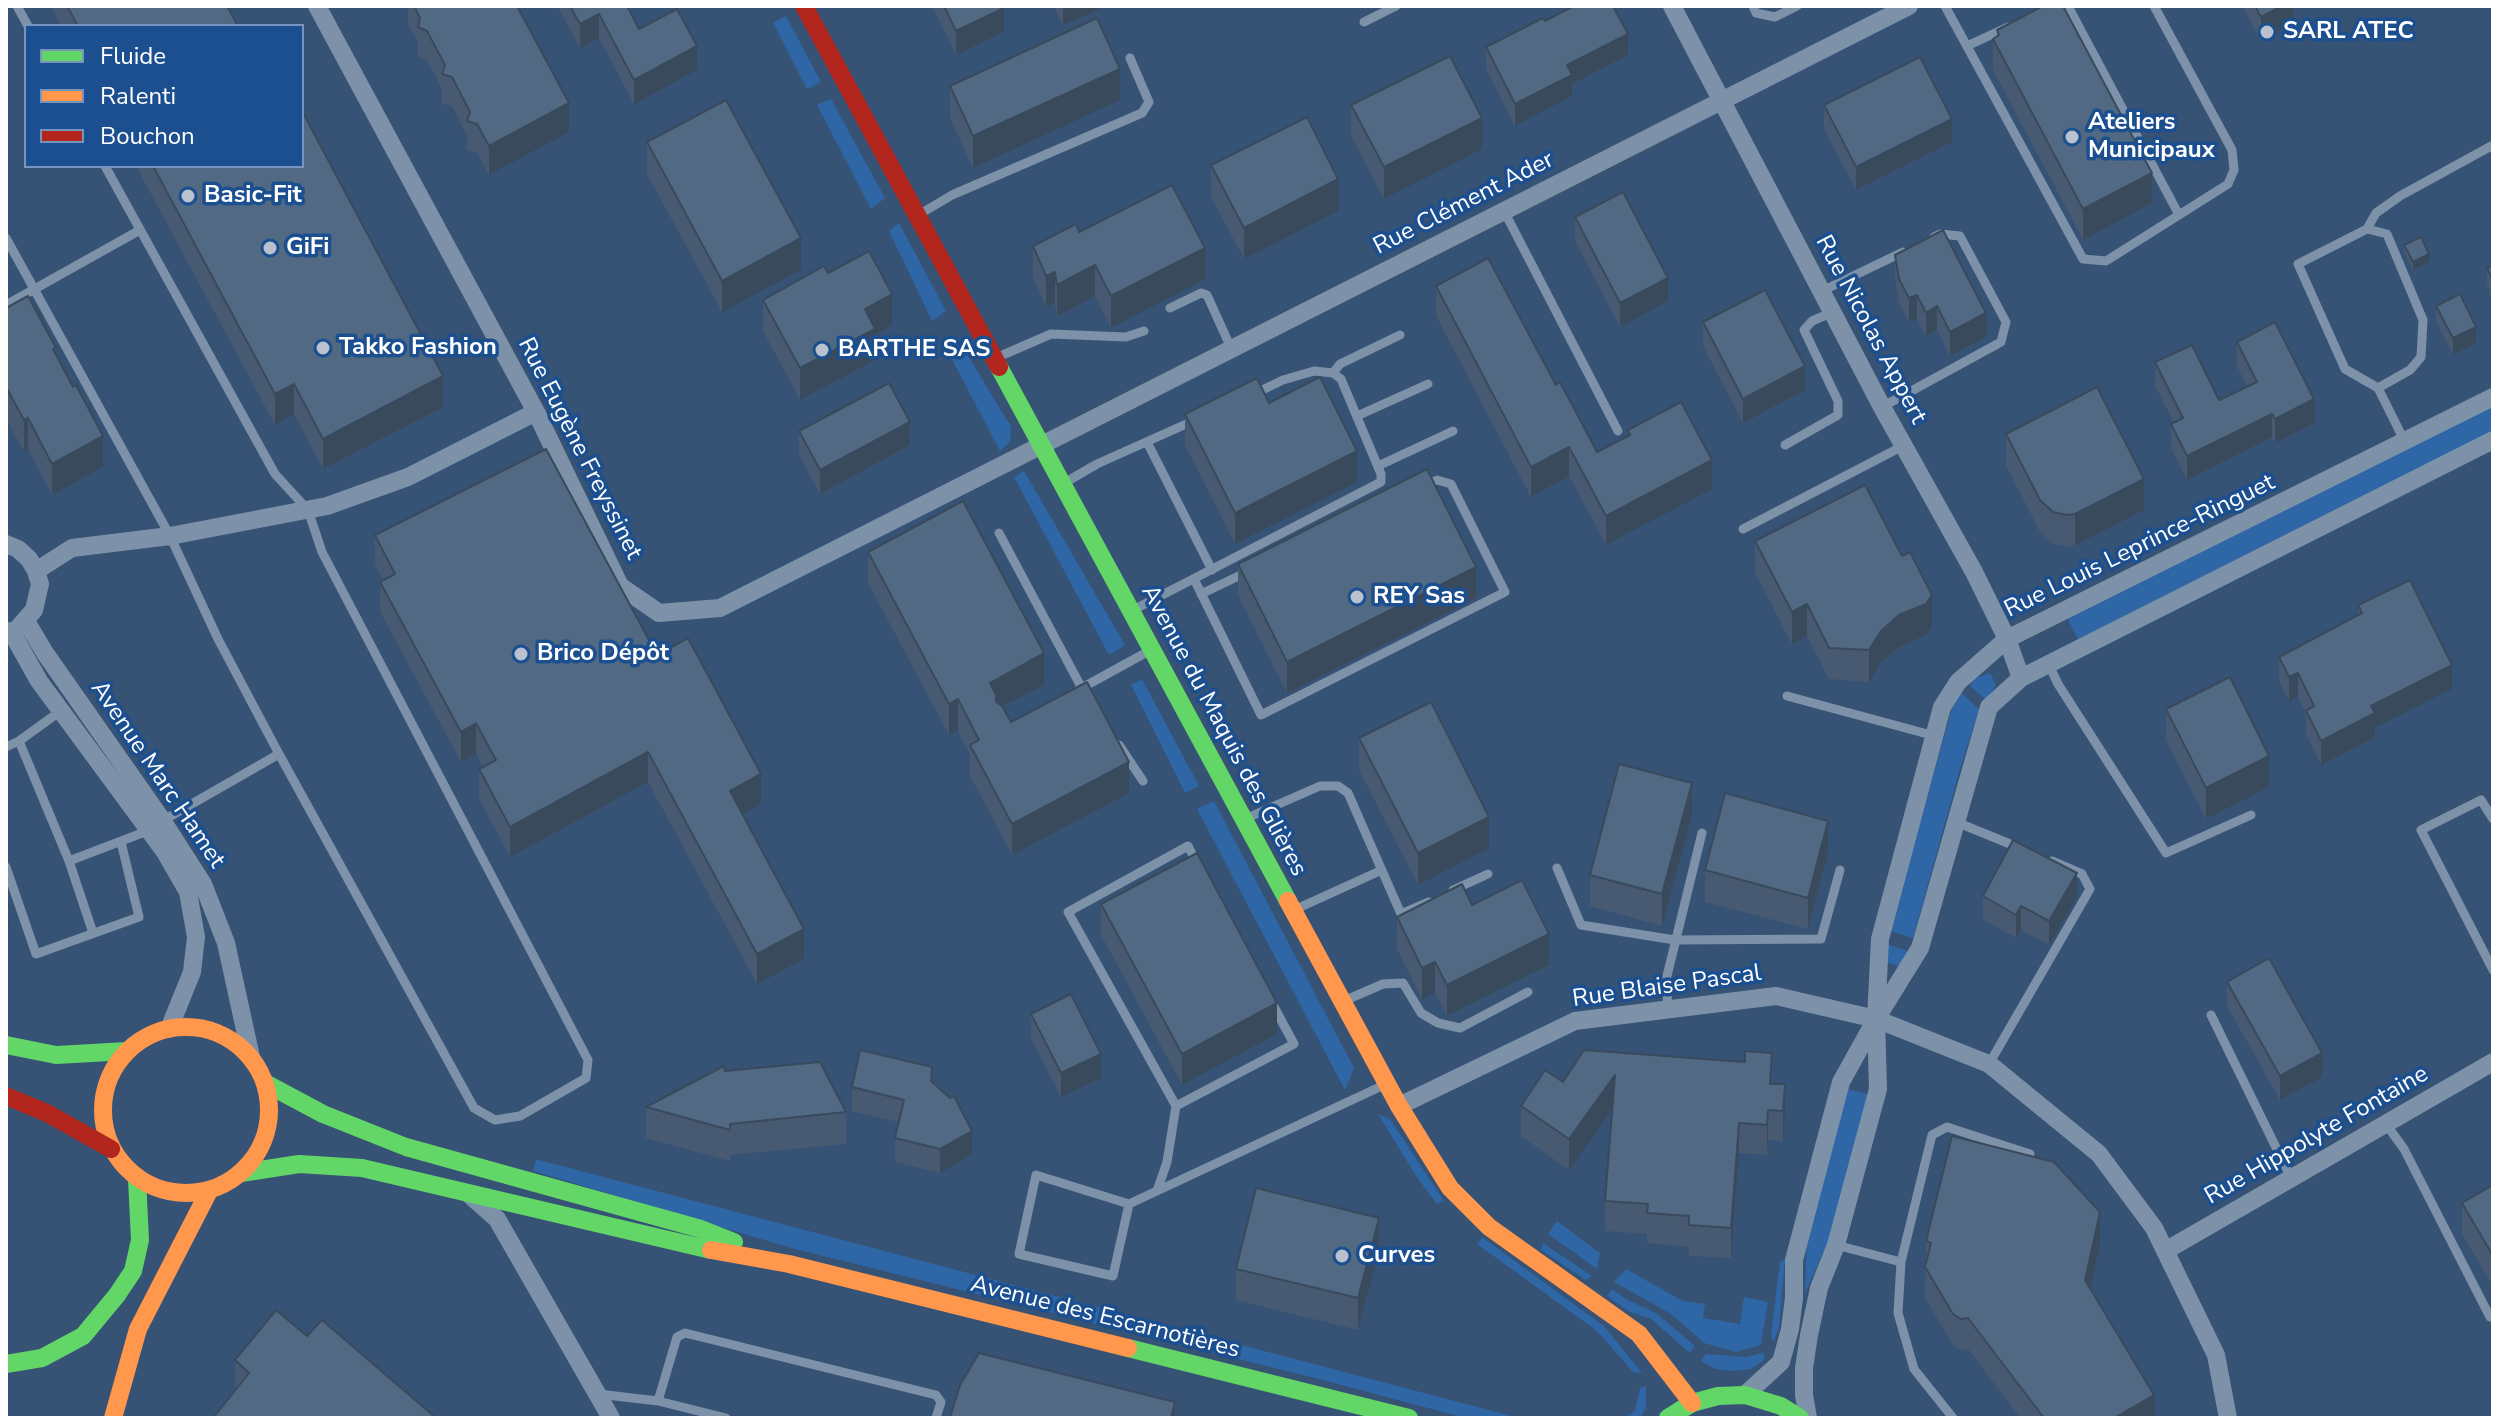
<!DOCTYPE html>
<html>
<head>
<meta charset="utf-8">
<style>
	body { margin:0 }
	#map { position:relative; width:2499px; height:1424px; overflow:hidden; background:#365274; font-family:"Nunito Sans",sans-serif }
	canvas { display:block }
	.frame { position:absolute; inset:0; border:8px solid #fff; pointer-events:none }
	.legend { position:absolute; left:24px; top:24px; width:280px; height:144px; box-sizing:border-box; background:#1b4f8f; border:2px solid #7695bc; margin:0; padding:10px 14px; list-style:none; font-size:24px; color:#fff }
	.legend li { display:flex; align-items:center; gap:16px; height:40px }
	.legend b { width:40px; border:2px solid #7695bc }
</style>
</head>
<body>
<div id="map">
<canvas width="2499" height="1424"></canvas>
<div class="frame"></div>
<ul class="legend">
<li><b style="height:10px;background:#63d668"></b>Fluide</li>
<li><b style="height:10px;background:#ff974d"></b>Ralenti</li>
<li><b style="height:10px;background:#b3261e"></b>Bouchon</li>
</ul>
</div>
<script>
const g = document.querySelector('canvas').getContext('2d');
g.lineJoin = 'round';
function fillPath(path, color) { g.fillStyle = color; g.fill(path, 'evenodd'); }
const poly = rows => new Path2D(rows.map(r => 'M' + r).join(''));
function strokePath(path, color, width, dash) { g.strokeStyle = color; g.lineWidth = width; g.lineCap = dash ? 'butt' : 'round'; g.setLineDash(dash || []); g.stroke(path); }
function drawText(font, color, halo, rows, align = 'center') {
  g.font = font + ' "Nunito Sans",sans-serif'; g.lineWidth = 7; g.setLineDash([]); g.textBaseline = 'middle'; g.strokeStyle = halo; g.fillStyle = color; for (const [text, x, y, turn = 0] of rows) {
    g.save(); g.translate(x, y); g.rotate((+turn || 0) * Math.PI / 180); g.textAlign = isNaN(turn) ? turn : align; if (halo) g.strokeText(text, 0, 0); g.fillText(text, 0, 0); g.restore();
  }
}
const green = poly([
	[786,16,821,82,807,89,773,23],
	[831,99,885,198,871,209,817,105],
	[899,223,946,311,932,321,889,231],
	[961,344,1011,427,1010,442,1000,451,947,350],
	[2493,405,2493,431,2079,642,2067,617],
	[1024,471,1125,645,1109,655,1014,477],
	[1990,673,1996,685,1986,700,1970,686,1975,678],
	[1142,679,1199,786,1185,793,1131,685],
	[1962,693,1979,709,1960,769,1913,938,1890,931,1952,708],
	[1214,801,1354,1068,1345,1090,1197,809],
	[1887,944,1910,952,1904,968,1883,961],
	[1848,1089,1870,1095,1830,1238,1805,1293,1807,1234],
	[1378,1114,1390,1119,1444,1201,1437,1204,1416,1176],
	[536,1160,539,1160,1519,1418,1471,1418,1454,1415,1319,1379,791,1248,533,1171],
	[1557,1221,1600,1253,1597,1269,1548,1234],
	[1482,1237,1604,1326,1642,1373,1633,1372,1597,1331,1477,1244],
	[1543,1243,1592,1276,1586,1280,1541,1250],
	[1785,1260,1779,1326,1774,1342,1771,1336,1780,1261],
	[1626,1269,1683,1301,1705,1304,1703,1318,1740,1324,1744,1297,1768,1302,1761,1345,1736,1352,1704,1343,1671,1314,1614,1282],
	[1612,1289,1626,1299,1656,1313,1695,1346,1690,1353,1651,1319,1630,1312,1607,1296],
	[1762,1353,1765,1356,1763,1361,1751,1369,1735,1371,1715,1369,1701,1361,1706,1354,1746,1357],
	[1646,1386,1646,1408,1640,1418,1624,1418,1635,1411,1640,1388]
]);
const lane = poly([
	[17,6,28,26],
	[1753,6,1756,13,1775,17,1797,6],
	[1945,6,2083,259,2106,261,2179,215,2068,6],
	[2154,6,2232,150,2234,170,2228,184,2179,215],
	[1364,22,1396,6],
	[1967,46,2008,27],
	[105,166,275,474,308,510,322,552,588,1060,586,1078,520,1116,495,1120,474,1108,279,754,162,821],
	[1504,211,1618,431],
	[920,214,952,195,1142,113,1149,102,1130,58],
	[2367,229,2376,213,2400,196,2493,145],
	[6,238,170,536,218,639,279,754],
	[1822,291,1903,252],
	[6,305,140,230],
	[1170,308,1201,293,1207,295,1231,348],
	[998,357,1051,334,1126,337,1144,331],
	[1333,373,1340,364,1400,335],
	[2378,388,2410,370,2421,357,2423,320,2387,234,2367,229,2298,264,2345,369,2378,388,2405,442],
	[1882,407,2001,342,2006,322,1960,236,1940,234,1934,237],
	[1357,416,1428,384],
	[1147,442,1212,570],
	[1785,445,1838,415,1838,401,1804,330,1812,321,1833,312],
	[1378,466,1453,431],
	[1066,482,1097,464,1193,421],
	[1743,529,1903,446],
	[999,533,1086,696],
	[1194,579,1261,715,1505,592,1451,484,1437,480,1422,487],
	[1201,594,1247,572],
	[1135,609,1381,482,1381,474,1341,379,1333,373,1314,371,1283,380,1254,394],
	[2048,663,2058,684,2166,853,2251,815],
	[1078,690,1149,651],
	[1787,696,1935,736],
	[62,710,19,741,69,861,150,830],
	[1119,745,1143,781],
	[6,747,19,741],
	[1247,818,1320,786,1338,786,1348,793,1401,914,1429,902],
	[2493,819,2481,800,2421,830,2493,970],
	[1956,822,2020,848],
	[69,861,93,933],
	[6,867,36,954,139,917,121,842],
	[1557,868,1581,925,1675,940,1821,939,1840,870],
	[1453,890,1488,874],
	[1294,910,1382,870],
	[1346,1000,1383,984,1403,983,1421,1013,1438,1023,1460,1028,1528,992],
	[1668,1009,1666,980,1702,833],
	[2211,1015,2291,1178],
	[1989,1064,2090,889,2082,874,2052,861],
	[1176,1106,1068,912,1188,846,1198,865],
	[2386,1124,2404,1149,2490,1317],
	[1157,1191,1167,1162,1176,1106,1294,1044,1273,1005],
	[1129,1204,1036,1175,1019,1254,1113,1276,1129,1204,1384,1085],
	[1836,1245,1901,1262,1932,1135,1947,1127,2030,1154],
	[1901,1262,1898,1313,1914,1369,1953,1418],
	[598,1394,658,1401],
	[726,1418,658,1401,677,1337,685,1333,936,1395,941,1402,936,1418]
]);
const street = poly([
	[317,6,536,412,620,586,659,613,720,608,1909,6],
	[1672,6,1882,407,1974,572,2007,639,2021,678],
	[6,544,18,549,29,559,36,571,40,584,34,610,19,627],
	[36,571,72,548,170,536,327,506,408,477,536,412],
	[26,621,45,653,162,820,203,884,226,943,251,1057],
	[11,631,39,681,165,852,188,892,196,937,192,972,169,1029],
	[1399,1106,1575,1021,1776,996,1876,1019,1989,1064,2099,1154,2154,1228,2216,1355,2228,1418],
	[471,1196,497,1219,611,1418],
	[2165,1251,2493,1062],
	[1745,1395,1781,1362,1790,1329,1794,1298,1794,1260,1841,1082,1876,1019,1880,939,1942,707,1958,682,2007,639,2493,397],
	[1808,1418,1804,1395,1804,1368,1809,1335,1819,1288,1836,1245,1878,1089,1876,1019,1920,948,1989,707,2021,678,2493,440]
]);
const fast = poly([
	[999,367,1288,901],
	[6,1045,56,1055,127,1051],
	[265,1083,323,1114,406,1147,701,1229,734,1242],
	[241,1173,299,1164,362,1168,711,1250],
	[1128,1348,1409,1418],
	[6,1364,42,1358,83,1336,117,1295,133,1271,140,1240,137,1179],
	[1668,1418,1692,1403,1718,1396,1745,1395,1781,1406,1800,1418]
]);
const slow = poly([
	[1288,901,1399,1106,1450,1188,1489,1227,1639,1334,1692,1403],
	'103 1110a83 83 0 1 1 166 0a83 83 0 1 1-166 0Z',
	[711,1250,789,1264,1128,1348],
	[113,1418,138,1329,209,1191]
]);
const jam = poly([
	[804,6,999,367],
	[6,1096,47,1113,111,1149]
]);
const wall = poly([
	[51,6,227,6,238,26,61,26],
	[408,6,517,6,569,132,489,175,477,153,467,150,467,136,452,106,442,104,442,89,427,60,418,57,418,42,408,25],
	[557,6,627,6,639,29,697,70,634,104,599,38,580,48],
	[932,6,1003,6,1004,32,956,55],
	[1055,6,1106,6,1063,25,1055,9],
	[2242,6,2294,6,2294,23,2261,41],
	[1545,21,1628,55,1572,84,1572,96,1515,126,1486,69,1486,47],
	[1997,30,2152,203,2083,240,1993,70,1993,39,1997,37],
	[950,86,1120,100,973,168,950,118],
	[1351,105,1482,149,1384,199,1351,136],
	[1824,105,1952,142,1856,190,1824,129],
	[647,142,801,270,722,312,647,174],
	[1211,165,1338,211,1244,259,1211,197],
	[136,166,302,166,443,407,323,469,294,414,275,425],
	[1575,217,1668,301,1620,327,1575,241],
	[1079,232,1205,279,1111,328,1095,296,1057,316,1055,303,1046,307,1033,277,1033,246],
	[2404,245,2429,262,2413,270,2404,253],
	[1895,255,1986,337,1950,356,1937,330,1926,336,1917,319,1909,322,1899,303,1895,279],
	[2493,265,2493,297,2487,284,2487,268],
	[828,273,892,325,875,335,875,360,800,400,763,331,763,300],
	[1436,286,1556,385,1597,452,1628,436,1628,430,1712,489,1606,545,1569,476,1531,497,1436,316],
	[2436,306,2476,343,2453,355,2436,322],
	[6,308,56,356,103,467,52,495,28,449,24,451,6,419],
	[1703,322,1805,390,1743,423,1703,346],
	[2237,342,2314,423,2275,443,2272,437,2187,480,2171,448,2171,424,2174,423,2155,386,2155,362,2219,400,2247,387,2237,366],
	[1269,403,1357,482,1235,544,1185,445,1185,414],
	[799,431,910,445,820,494,799,455],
	[2006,434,2144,510,2075,545,2067,547,2053,544,2040,532,2006,465],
	[375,535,657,655,761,804,742,814,804,959,757,984,648,782,510,857,479,799,479,769,483,767,476,753,461,762,380,612,380,582,383,580,375,565],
	[1755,541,1932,627,1926,635,1899,647,1881,662,1869,682,1829,679,1807,636,1792,644,1755,573],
	[868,552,1044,685,1003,707,1011,722,1129,793,1012,855,970,776,970,755,958,731,949,735,868,583],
	[1238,564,1476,598,1287,693,1238,595],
	[2358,605,2452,689,2375,728,2375,737,2321,765,2306,734,2306,714,2298,697,2289,701,2279,681,2279,657,2358,616],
	[2166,709,2269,787,2206,819,2166,740],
	[1359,738,1489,848,1418,885,1359,770],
	[1692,815,1662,926,1590,906,1590,875],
	[1828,852,1808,929,1705,902,1705,870],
	[1983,896,2077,897,2049,945,2021,930,2016,938,1983,920],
	[1101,904,1277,1034,1182,1085,1101,935],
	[1472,905,1549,965,1447,1016,1435,993,1422,1000,1397,949,1397,917],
	[2227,982,2322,1077,2280,1100,2227,1006],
	[1031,1014,1101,1078,1061,1097,1031,1038],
	[725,1071,846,1112,846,1144,730,1155,730,1161,646,1138,646,1107],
	[932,1082,972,1154,940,1173,895,1162,895,1138,898,1122,852,1111,852,1087],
	[1563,1082,1772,1084,1785,1115,1783,1141,1768,1140,1767,1155,1739,1153,1731,1258,1689,1256,1689,1247,1647,1243,1647,1234,1605,1231,1605,1201,1612,1108,1569,1170,1521,1136,1521,1106],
	[2493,1185,2493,1287,2462,1234,2462,1203],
	[1926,1241,2100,1244,2090,1289,2154,1418,2020,1418,1968,1349,1961,1350,1953,1345,1925,1298],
	[1379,1250,1358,1330,1236,1300,1236,1269],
	[307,1336,235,1391,235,1360]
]);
const shadedWall = poly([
	[1063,6,1106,6,1063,25],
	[2282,6,2294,6,2294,23,2261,41,2261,17],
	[1004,8,1004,32,956,55,956,31],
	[599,14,599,38,580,48,580,24],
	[1628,34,1628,55,1572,84,1572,96,1515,126,1515,104,1567,65],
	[697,46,697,70,634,104,634,80],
	[1120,69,1120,100,973,168,973,136],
	[569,103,569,132,489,175,489,146],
	[1482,118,1482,149,1384,199,1384,167],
	[1952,119,1952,142,1856,190,1856,167],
	[2152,173,2152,203,2083,240,2083,209],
	[1338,179,1338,211,1244,259,1244,228],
	[801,238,801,270,722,312,722,281],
	[1205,248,1205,279,1111,328,1111,296],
	[2429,254,2429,262,2413,270,2413,262],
	[1095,265,1095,296,1057,316,1057,285],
	[1055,272,1055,303,1046,307,1046,276],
	[1668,278,1668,301,1620,327,1620,303],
	[892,294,892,325,875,335,875,360,800,400,800,368,865,309],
	[1917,295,1917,319,1909,322,1909,298],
	[1937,306,1937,330,1926,336,1926,313],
	[1986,313,1986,337,1950,356,1950,332],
	[2476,327,2476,343,2453,355,2453,338],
	[1805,366,1805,390,1743,423,1743,399],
	[443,376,443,407,323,469,323,439],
	[294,384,294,414,275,425,275,394],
	[2314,399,2314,423,2275,443,2275,419],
	[2272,414,2272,437,2187,480,2187,456],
	[28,418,28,449,24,451,24,420],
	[910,422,910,445,820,494,820,470],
	[103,436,103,467,52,495,52,464],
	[1569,447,1569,476,1531,497,1531,467],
	[1357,451,1357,482,1235,544,1235,513],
	[1712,460,1712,489,1606,545,1606,516],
	[2144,479,2144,510,2075,545,2075,514],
	[1476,567,1476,598,1287,693,1287,662],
	[1932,595,1932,627,1926,635,1899,647,1881,662,1869,682,1869,650,1881,631,1899,615],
	[1807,604,1807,636,1792,644,1792,612],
	[1044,653,1044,685,996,710,990,683],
	[2452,665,2452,689,2375,728,2375,737,2321,765,2321,741,2371,706],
	[2298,673,2298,697,2289,701,2289,677],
	[958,699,958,731,949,735,949,704],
	[476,723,476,753,461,762,461,732],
	[648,752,648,782,510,857,510,827],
	[2269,756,2269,787,2206,819,2206,788],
	[1129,762,1129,793,1012,855,1012,824],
	[761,774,761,804,730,821,730,791],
	[1692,783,1692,815,1662,926,1662,894],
	[1489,817,1489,848,1418,885,1418,853],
	[1828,821,1828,852,1808,929,1808,898],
	[2077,873,2077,897,2049,945,2049,921],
	[2021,906,2021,930,2016,938,2016,915],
	[8,926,8,957,6,962,6,930],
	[804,929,804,959,757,984,757,954],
	[1549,934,1549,965,1447,1016,1447,985],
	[1435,962,1435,993,1422,1000,1422,968],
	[1277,1003,1277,1034,1182,1085,1182,1054],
	[2322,1053,2322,1077,2280,1100,2280,1076],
	[1101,1054,1101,1078,1061,1097,1061,1073],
	[1615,1075,1615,1105,1569,1170,1569,1139],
	[1785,1084,1785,1115,1783,1141,1783,1111],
	[1768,1110,1768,1140,1767,1155,1767,1125],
	[1739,1123,1739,1153,1731,1258,1731,1228],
	[972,1131,972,1154,940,1173,940,1149],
	[2100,1212,2100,1244,2085,1312,2085,1280],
	[1379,1218,1379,1250,1358,1330,1358,1298],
	[2154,1395,2154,1418,2114,1418],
	[1175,1402,1175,1418,1171,1418]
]);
const building = poly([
	[67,6,227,6,238,26,78,26,67,6],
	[414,6,517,6,569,103,489,146,477,124,467,121,470,112,452,77,442,74,445,65,427,31,418,27,420,18,414,6],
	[570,6,627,6,639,29,677,9,697,46,634,80,599,14,580,24,570,6],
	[944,6,1003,6,1004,8,956,31,944,6],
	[1574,6,1613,6,1628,34,1567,65,1572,75,1515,104,1486,47,1543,18,1545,21,1574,6],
	[2043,6,2063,6,2152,173,2083,209,1993,39,1999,35,1997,30,2043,6],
	[2255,6,2282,6,2261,17,2255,6],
	[1097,18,1120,69,973,136,950,86,1097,18],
	[1450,56,1482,118,1384,167,1351,105,1450,56],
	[1920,57,1952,119,1856,167,1824,105,1920,57],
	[726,100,801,238,722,281,647,142,726,100],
	[302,111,443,376,323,439,294,384,275,394,153,166,302,166,302,111],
	[1307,117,1338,179,1244,228,1211,165,1307,117],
	[1172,185,1205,248,1111,296,1095,265,1057,285,1055,272,1046,276,1033,246,1076,224,1079,232,1172,185],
	[1623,192,1668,278,1620,303,1575,217,1623,192],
	[1943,230,1986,313,1950,332,1937,306,1926,313,1917,295,1909,298,1899,279,1895,255,1943,230],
	[2421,237,2429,254,2413,262,2404,245,2421,237],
	[869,251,892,294,865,309,875,329,800,368,763,300,824,266,828,273,869,251],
	[1488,258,1556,385,1560,382,1597,452,1630,435,1628,430,1681,402,1712,460,1606,516,1569,447,1531,467,1436,286,1488,258],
	[2493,265,2493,281,2487,268,2493,265],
	[1765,290,1805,366,1743,399,1703,322,1765,290],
	[2460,294,2476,327,2453,338,2436,306,2460,294],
	[28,296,56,348,53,349,73,387,76,385,103,436,52,464,28,418,24,420,6,387,6,308,28,296],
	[2275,322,2314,399,2275,419,2272,414,2187,456,2171,424,2183,418,2155,362,2192,345,2219,400,2257,382,2237,342,2275,322],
	[1320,377,1357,451,1235,513,1185,414,1257,378,1269,403,1320,377],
	[889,383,910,422,820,470,799,431,889,383],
	[2097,387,2144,479,2075,514,2067,515,2053,512,2040,500,2006,434,2097,387],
	[546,449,657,655,688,638,761,774,730,791,804,929,757,954,648,752,510,827,479,769,496,760,476,723,461,732,380,582,395,574,375,535,546,449],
	[1427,469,1476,567,1287,662,1238,564,1427,469],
	[1865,485,1902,556,1910,552,1932,595,1926,604,1899,615,1881,631,1869,650,1829,648,1807,604,1792,612,1755,541,1865,485],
	[963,501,1044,653,990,683,996,695,996,702,1002,706,1011,722,1087,682,1129,762,1012,824,970,745,979,740,958,699,949,704,868,552,963,501],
	[2410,580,2452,665,2371,706,2375,713,2321,741,2306,711,2314,706,2298,673,2289,677,2279,657,2362,613,2358,605,2410,580],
	[2230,677,2269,756,2206,788,2166,709,2230,677],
	[1431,702,1489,817,1418,853,1359,738,1431,702],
	[1619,764,1692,783,1662,894,1590,875,1619,764],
	[1725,793,1828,821,1808,898,1705,870,1725,793],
	[2013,840,2077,873,2049,921,2021,906,2016,915,1983,896,2013,840],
	[1197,853,1277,1003,1182,1054,1101,904,1197,853],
	[1522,880,1549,934,1447,985,1435,962,1422,968,1397,917,1462,884,1472,905,1522,880],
	[6,913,8,926,6,930,6,913],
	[2269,958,2322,1053,2280,1076,2227,982,2269,958],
	[1071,994,1101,1054,1061,1073,1031,1014,1071,994],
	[860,1050,932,1067,931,1081,950,1098,954,1096,972,1131,940,1149,895,1138,904,1100,852,1087,860,1050],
	[1584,1050,1745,1062,1745,1051,1772,1053,1770,1084,1785,1084,1783,1111,1768,1110,1767,1125,1739,1123,1731,1228,1689,1225,1689,1216,1647,1213,1648,1204,1605,1201,1615,1075,1569,1139,1521,1106,1545,1070,1563,1082,1584,1050],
	[820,1062,846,1112,730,1124,730,1130,646,1107,724,1066,725,1071,820,1062],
	[1952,1136,2054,1162,2100,1212,2085,1280,2154,1395,2114,1418,2044,1418,1968,1318,1961,1319,1953,1314,1925,1267,1931,1243,1926,1241,1952,1136],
	[2493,1185,2493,1256,2462,1203,2493,1185],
	[1256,1188,1379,1218,1358,1298,1236,1269,1256,1188],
	[276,1310,307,1336,322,1320,436,1418,213,1418,249,1373,235,1360,276,1310],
	[979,1353,1175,1402,1171,1418,950,1418,960,1385,979,1353]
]);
const markers = [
	[2267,32,8,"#b9c2ce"],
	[2072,137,8,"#b9c2ce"],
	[188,196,8,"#b9c2ce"],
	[270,248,8,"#b9c2ce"],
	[323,348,8,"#b9c2ce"],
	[822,350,8,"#b9c2ce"],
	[1357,597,8,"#b9c2ce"],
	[521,654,8,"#b9c2ce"],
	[1342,1256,8,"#b9c2ce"]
];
const poiNames = [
	["SARL ATEC",2283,32],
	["Ateliers",2088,123],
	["Municipaux",2088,151],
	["Basic-Fit",204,196],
	["GiFi",286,248],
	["Takko Fashion",339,348],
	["BARTHE SAS",838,350],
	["REY Sas",1373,597],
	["Brico Dépôt",537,654],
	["Curves",1358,1256]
];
const streetNames = [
	["Rue Clément Ader",1464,204,-27],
	["Rue Nicolas Appert",1870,330,62],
	["Rue Eugène Freyssinet",579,449,63],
	["Rue Louis Leprince-Ringuet",2140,547,-26],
	["Avenue du Maquis des Glières",1223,731,62],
	["Avenue Marc Hamet",157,775,56],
	["Rue Blaise Pascal",1667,987,-8],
	["Rue Hippolyte Fontaine",2317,1136,-30],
	["Avenue des Escarnotières",1105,1318,14]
];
fillPath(green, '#2f66a5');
strokePath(lane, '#7d92a8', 9);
strokePath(street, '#7d92a8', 18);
strokePath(fast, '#63d668', 18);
strokePath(slow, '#ff974d', 18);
strokePath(jam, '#b3261e', 18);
fillPath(wall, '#475a72');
fillPath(shadedWall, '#394a5c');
fillPath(building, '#526984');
strokePath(building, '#394a5c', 2);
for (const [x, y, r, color] of markers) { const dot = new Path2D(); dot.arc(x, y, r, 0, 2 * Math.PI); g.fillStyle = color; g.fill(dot); strokePath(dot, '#1b4f8f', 3); }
drawText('bold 24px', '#fff', '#1b4f8f', poiNames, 'left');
drawText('24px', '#fff', '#1b4f8f', streetNames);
</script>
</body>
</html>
